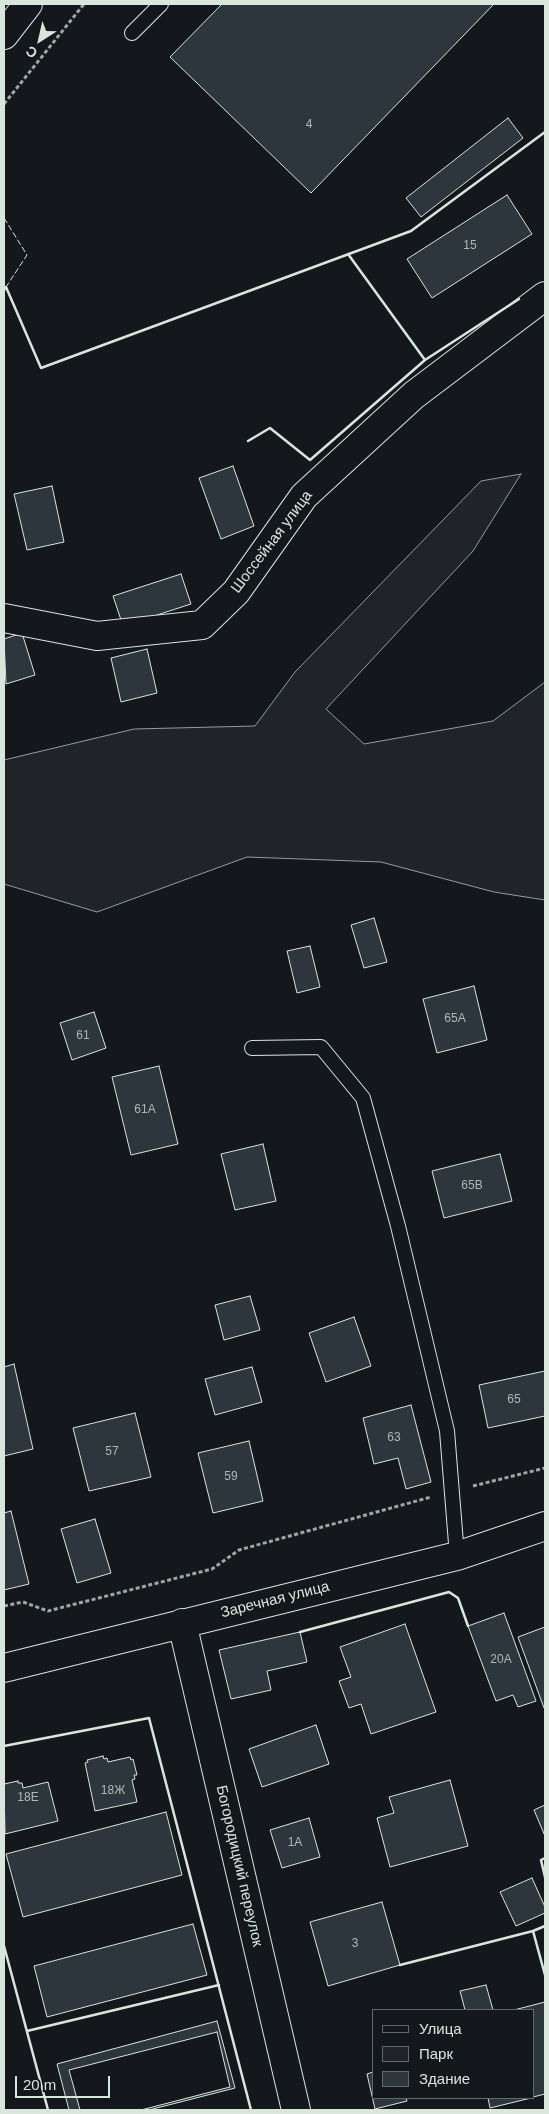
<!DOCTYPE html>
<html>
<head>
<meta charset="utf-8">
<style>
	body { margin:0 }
	#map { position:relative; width:549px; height:2114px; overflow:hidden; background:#14181c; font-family:Arial,sans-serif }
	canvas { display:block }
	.frame { position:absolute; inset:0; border:5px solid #d8e6dc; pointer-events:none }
	.legend { position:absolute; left:372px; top:2009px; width:162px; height:90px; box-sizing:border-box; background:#14181c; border:1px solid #626a69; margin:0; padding:6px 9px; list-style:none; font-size:15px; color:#d8e6dc }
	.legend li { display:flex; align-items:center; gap:10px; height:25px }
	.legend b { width:25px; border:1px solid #626a69 }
	.north { position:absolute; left:15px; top:15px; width:50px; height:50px; -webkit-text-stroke:4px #14181c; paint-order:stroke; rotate:215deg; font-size:14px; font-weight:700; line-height:20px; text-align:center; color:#d8e6dc }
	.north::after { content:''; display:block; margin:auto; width:18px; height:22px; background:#d8e6dc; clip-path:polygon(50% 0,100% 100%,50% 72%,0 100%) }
	.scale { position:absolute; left:15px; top:2076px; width:95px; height:22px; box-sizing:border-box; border:2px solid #d8e6dc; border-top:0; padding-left:6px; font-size:15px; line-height:18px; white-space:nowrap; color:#d8e6dc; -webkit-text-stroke:4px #14181c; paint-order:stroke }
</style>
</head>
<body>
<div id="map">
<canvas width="549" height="2114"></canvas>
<div class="frame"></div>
<ul class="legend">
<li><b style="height:6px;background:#14181c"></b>Улица</li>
<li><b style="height:14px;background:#202428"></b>Парк</li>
<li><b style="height:14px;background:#2c363c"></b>Здание</li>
</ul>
<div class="north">С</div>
<div class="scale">20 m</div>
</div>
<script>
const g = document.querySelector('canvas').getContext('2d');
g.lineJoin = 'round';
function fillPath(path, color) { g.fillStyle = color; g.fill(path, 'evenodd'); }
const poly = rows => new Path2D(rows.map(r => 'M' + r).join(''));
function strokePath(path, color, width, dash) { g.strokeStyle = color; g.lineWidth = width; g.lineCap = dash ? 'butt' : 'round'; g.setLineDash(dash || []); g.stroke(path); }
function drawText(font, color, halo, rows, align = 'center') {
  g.font = font + ' Arial,sans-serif'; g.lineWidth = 4; g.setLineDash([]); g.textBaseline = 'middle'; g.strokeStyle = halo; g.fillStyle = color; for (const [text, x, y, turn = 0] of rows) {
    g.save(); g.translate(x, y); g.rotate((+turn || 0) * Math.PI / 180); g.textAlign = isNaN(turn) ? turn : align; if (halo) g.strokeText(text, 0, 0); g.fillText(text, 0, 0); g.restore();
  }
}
const green = poly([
	[521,474,473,551,326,709,364,744,493,721,545,682,545,900,494,892,381,862,247,857,97,912,4,884,4,760,134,729,255,726,295,672,481,481,521,474]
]);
const building = poly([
	[222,4,494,4,311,193,170,57,222,4],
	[508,118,523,138,421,217,406,198,508,118],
	[507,195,532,234,432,298,407,259,507,195],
	[233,466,254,526,221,539,199,478,233,466],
	[52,486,64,542,27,550,14,494,52,486],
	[181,574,191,604,123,626,113,596,181,574],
	[22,633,35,675,6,684,4,639,22,633],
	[147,649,157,693,121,702,111,658,147,649],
	[374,918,387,962,364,968,351,925,374,918],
	[310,946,320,987,297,993,287,951,310,946],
	[474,986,487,1040,437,1053,423,999,474,986],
	[94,1012,106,1048,72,1060,60,1023,94,1012],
	[159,1066,178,1144,131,1155,112,1077,159,1066],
	[263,1144,276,1201,235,1210,221,1154,263,1144],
	[500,1154,512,1201,444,1218,432,1171,500,1154],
	[250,1296,260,1330,224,1340,215,1305,250,1296],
	[354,1317,371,1366,326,1382,309,1333,354,1317],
	[14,1364,33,1449,4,1456,4,1367,14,1364],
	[252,1367,262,1402,215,1415,205,1379,252,1367],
	[545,1371,545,1416,488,1428,479,1385,545,1371],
	[411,1405,431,1482,406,1489,398,1458,374,1464,363,1418,411,1405],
	[135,1413,151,1477,89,1491,73,1428,135,1413],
	[249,1441,263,1501,213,1513,198,1453,249,1441],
	[11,1511,29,1584,4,1590,4,1513,11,1511],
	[95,1519,111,1573,77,1583,61,1529,95,1519],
	[504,1613,536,1701,518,1707,513,1695,496,1701,468,1626,504,1613],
	[405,1624,436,1712,371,1734,361,1704,349,1708,339,1681,351,1677,340,1647,405,1624],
	[545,1627,545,1708,544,1708,518,1637,545,1627],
	[300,1632,307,1662,267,1671,271,1690,231,1699,219,1650,300,1632],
	[316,1725,329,1764,262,1787,249,1749,316,1725],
	[103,1756,104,1759,107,1758,108,1762,130,1757,131,1760,133,1759,137,1775,134,1775,135,1779,132,1780,137,1802,95,1811,85,1763,88,1762,87,1760,103,1756],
	[450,1780,468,1846,390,1867,377,1818,394,1813,389,1797,450,1780],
	[18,1781,18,1783,22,1783,23,1788,48,1782,58,1821,5,1834,4,1784,18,1781],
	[545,1805,545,1836,534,1810,545,1805],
	[166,1812,182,1875,23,1917,6,1854,166,1812],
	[309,1818,320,1857,282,1868,270,1830,309,1818],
	[532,1878,545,1907,545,1913,516,1926,500,1892,532,1878],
	[382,1902,400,1965,328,1986,310,1922,382,1902],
	[193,1924,207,1975,47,2017,34,1966,193,1924],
	[486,1985,493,2010,465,2010,460,1991,486,1985],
	[545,2002,545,2094,533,2097,533,2010,514,2010,545,2002],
	[217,2021,235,2088,149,2110,69,2110,57,2064,217,2021],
	[217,2032,230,2087,141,2110,80,2110,69,2070,217,2032],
	[373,2072,373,2098,406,2098,407,2101,375,2109,367,2074,373,2072],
	[488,2098,531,2098,490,2108,488,2098]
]);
const path = poly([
	[4,104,84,4],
	[473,1486,545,1468],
	[4,1606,23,1602,48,1611,212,1569,239,1550,431,1497]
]);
const lane = poly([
	[132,33,161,4],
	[252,1048,321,1047,363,1098,398,1226,447,1431,457,1556]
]);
const street = poly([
	[4,618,97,636,202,625,236,592,304,496,414,395,545,296],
	[182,1623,296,2110],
	[4,1668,457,1556,545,1526]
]);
const primary = poly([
	[4,35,28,4]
]);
const fence = poly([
	[4,218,27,255,6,287],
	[4,1946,48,2110]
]);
const wall = poly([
	[348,254,425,360],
	[4,290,6,287,41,368,411,231,545,132],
	[248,441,270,428,310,460,425,360,519,299],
	[300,1632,449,1592,458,1598,468,1626],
	[4,1746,149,1718,251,2110],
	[545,1858,541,1860,545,1877],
	[545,1926,533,1931,545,1975],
	[4,1946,48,2110],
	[400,1965,533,1931],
	[27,2031,219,1985]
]);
const numberNames = [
	["4",309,125],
	["15",470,246],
	["65А",455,1019],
	["61",83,1036],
	["61А",145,1110],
	["65В",472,1186],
	["65",514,1400],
	["63",394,1438],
	["57",112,1452],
	["59",231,1477],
	["20А",501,1660],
	["18Ж",113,1791],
	["18Е",28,1798],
	["1А",295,1843],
	["3",355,1944]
];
const streetNames = [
	["Шоссейная улица",272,542,-53],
	["Заречная улица",275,1600,-14],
	["Богородицкий переулок",239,1866,77]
];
fillPath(green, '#202428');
strokePath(green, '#939e99', 1);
fillPath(building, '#2c363c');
strokePath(building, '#d8e6dc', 1);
strokePath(lane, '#d8e6dc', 16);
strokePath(street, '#d8e6dc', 30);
strokePath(primary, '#d8e6dc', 30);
strokePath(path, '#9da8a2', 3, [4, 2.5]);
strokePath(lane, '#14181c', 14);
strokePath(street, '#14181c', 28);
strokePath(primary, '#14181c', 28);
strokePath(fence, '#d8e6dc', 1, [6, 2.5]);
strokePath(wall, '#d8e6dc', 2.5);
drawText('12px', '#adbab4', null, numberNames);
drawText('15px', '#d8e6dc', '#14181c', streetNames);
</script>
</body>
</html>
